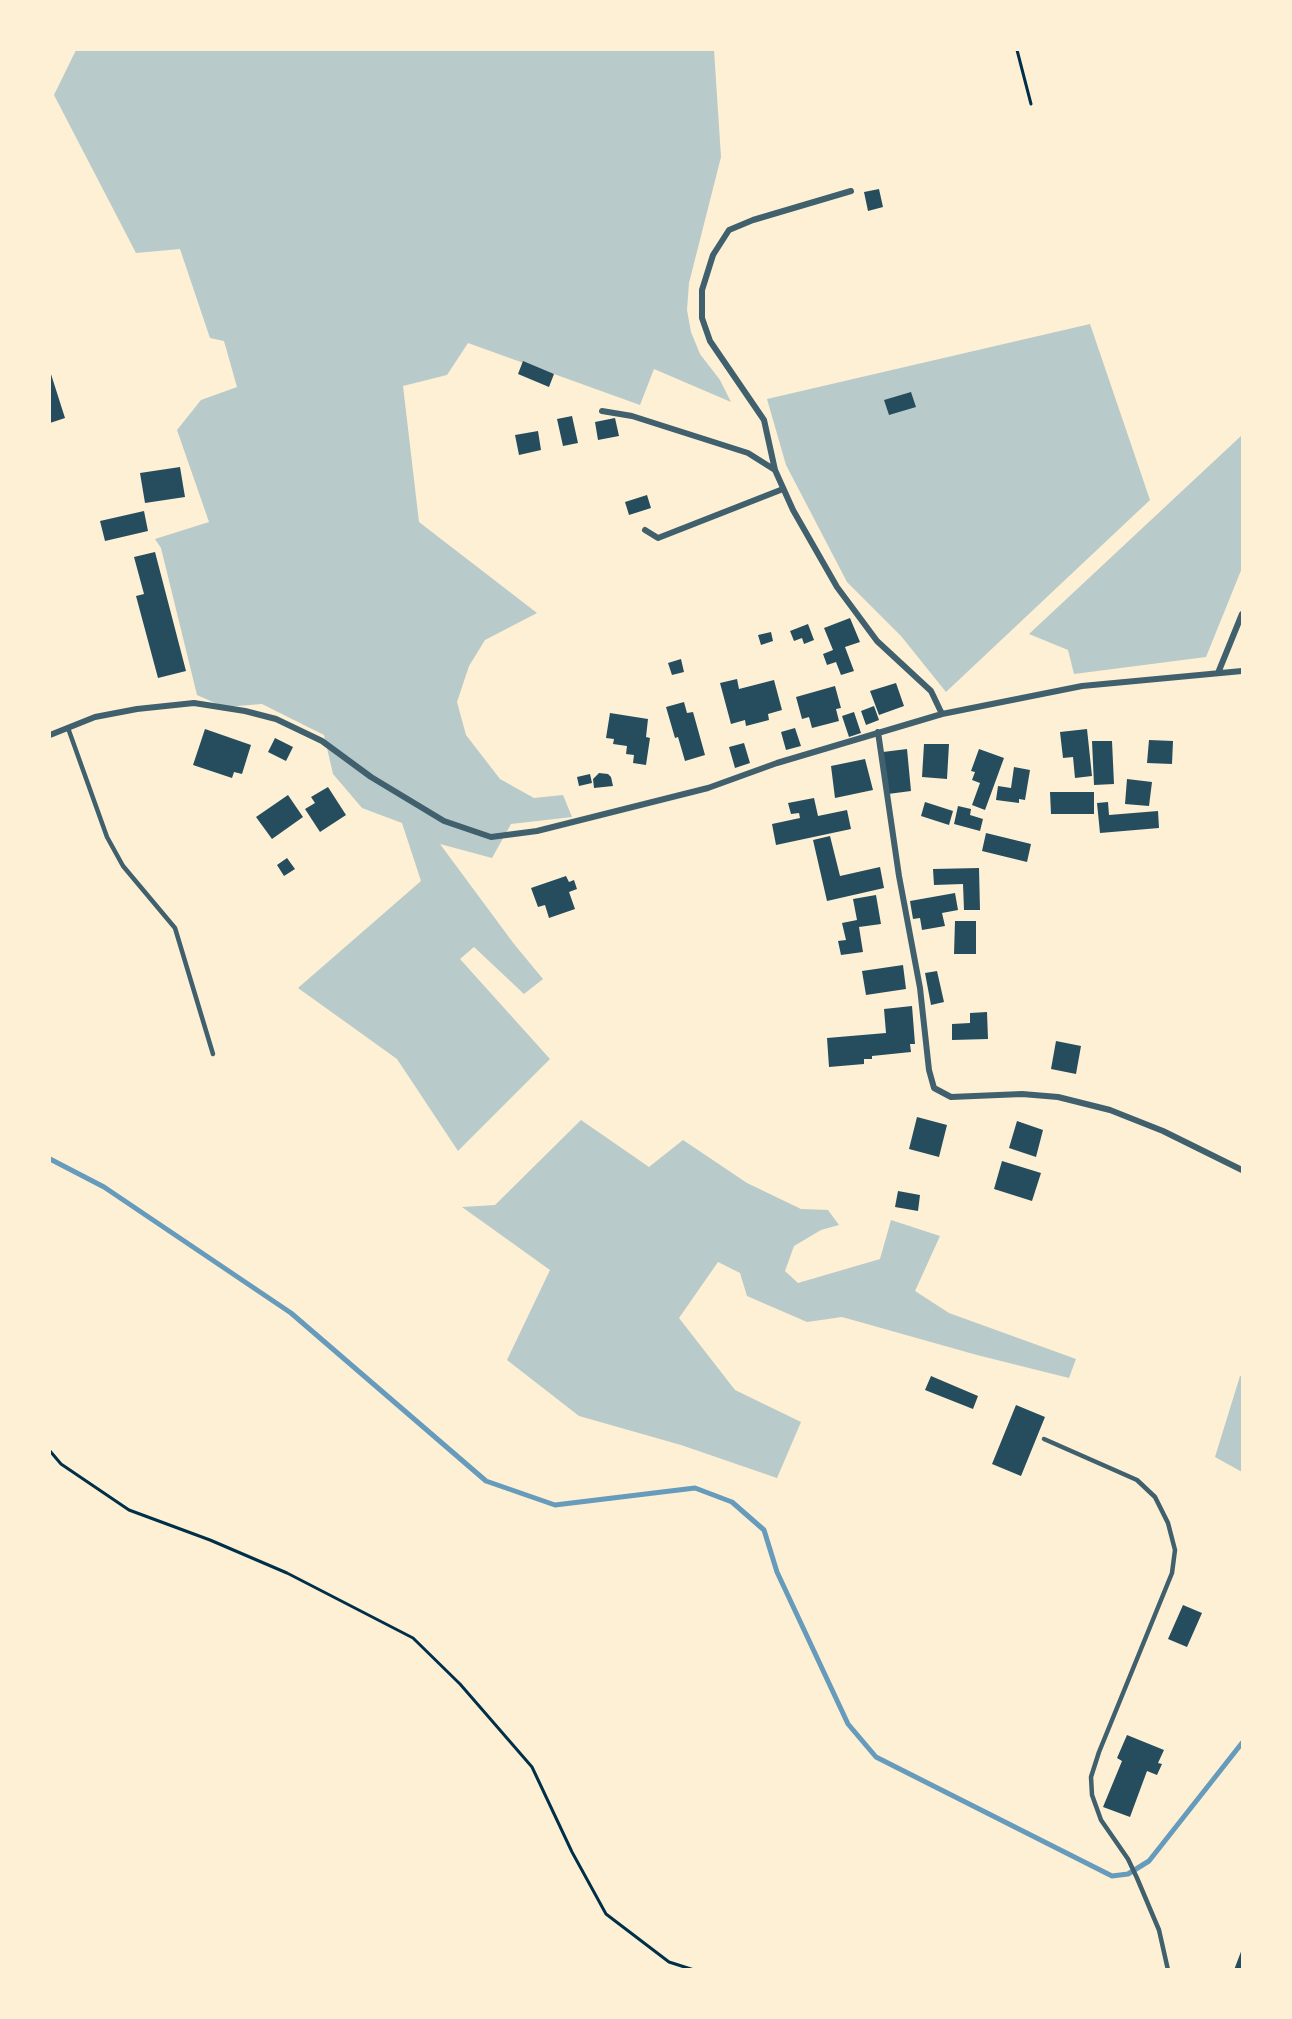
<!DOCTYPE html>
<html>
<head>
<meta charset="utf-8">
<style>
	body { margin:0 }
	#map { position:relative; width:1292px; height:2019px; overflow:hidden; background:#fdf0d5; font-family:Commissioner,sans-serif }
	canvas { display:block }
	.frame { position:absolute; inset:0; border:51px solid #fdf0d5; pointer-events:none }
</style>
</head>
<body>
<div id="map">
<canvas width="1292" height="2019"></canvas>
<div class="frame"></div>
</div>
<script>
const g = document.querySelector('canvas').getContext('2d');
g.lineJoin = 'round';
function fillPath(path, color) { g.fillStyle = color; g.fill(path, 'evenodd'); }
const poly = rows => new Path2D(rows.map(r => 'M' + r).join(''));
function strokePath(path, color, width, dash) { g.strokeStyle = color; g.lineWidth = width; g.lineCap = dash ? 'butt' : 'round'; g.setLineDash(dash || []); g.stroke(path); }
const green = poly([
	[76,50,714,50,721,157,689,283,687,310,691,332,700,354,720,380,731,402,654,369,640,405,468,343,447,375,403,386,419,522,537,613,485,640,469,666,457,702,466,735,500,779,534,798,563,795,572,817,511,824,492,858,440,844,514,944,543,979,524,994,474,947,460,959,550,1059,458,1151,397,1059,298,988,421,881,402,823,362,808,333,774,324,735,262,704,224,707,197,695,161,548,155,539,209,522,177,430,201,400,237,387,224,341,210,338,180,249,136,253,54,95],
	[1090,324,1150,500,946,692,901,636,847,582,786,465,767,399],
	[1242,435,1242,568,1206,657,1074,674,1068,650,1029,634],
	[581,1120,649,1167,683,1140,747,1183,801,1209,828,1210,839,1225,821,1230,794,1246,785,1271,798,1283,880,1259,891,1220,940,1236,915,1291,949,1313,1076,1359,1069,1378,977,1355,842,1317,807,1322,747,1296,740,1273,718,1262,679,1318,735,1390,801,1422,777,1478,681,1445,579,1416,507,1360,550,1270,462,1207,495,1205],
	[1240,1376,1242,1376,1242,1472,1215,1457]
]);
const stream = poly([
	[50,1159,104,1187,291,1313,486,1481,555,1505,695,1488,732,1502,764,1530,777,1572,848,1724,876,1757,1112,1876,1128,1874,1149,1861,1242,1743]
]);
const building = poly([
	[879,189,883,207,868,211,864,192],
	[523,361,554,374,549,387,518,374],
	[50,371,65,418,50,423],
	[911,392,916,407,889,415,884,400],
	[572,416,578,443,563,446,557,419],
	[615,418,619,436,598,440,595,422],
	[538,431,541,450,519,455,515,435],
	[180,467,185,497,145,503,140,473],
	[647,495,651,508,629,515,625,502],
	[144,511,148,531,105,541,100,521],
	[155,552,186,671,158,678,136,596,144,594,134,557],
	[850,618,860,642,845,647,854,671,841,675,836,662,827,665,823,654,833,650,824,628],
	[808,624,814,640,804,644,802,638,794,641,790,631],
	[771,632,773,641,761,645,758,635],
	[681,659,684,672,672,675,668,663],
	[737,679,739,689,774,680,782,710,768,714,769,720,746,726,745,720,731,724,720,683],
	[896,683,904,706,879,715,870,691],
	[835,686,841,708,836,709,839,721,812,728,809,717,802,719,796,697],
	[684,702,687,713,693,712,705,755,685,761,678,737,675,738,666,707],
	[874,706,879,720,866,725,861,711],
	[854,712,861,733,849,737,842,716],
	[610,713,648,719,646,737,650,738,646,765,633,763,634,755,626,754,627,746,613,744,614,739,606,738],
	[795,728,801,746,786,750,781,732],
	[205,729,251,745,242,774,234,772,232,778,193,765],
	[1087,729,1092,776,1075,778,1073,757,1063,758,1060,732],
	[275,738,293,747,286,761,268,752],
	[1149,740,1173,741,1172,764,1147,763],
	[1092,741,1112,741,1114,784,1094,785],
	[744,743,750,763,735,768,729,747],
	[924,744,949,744,947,779,922,777],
	[907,749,911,791,888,794,883,752],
	[979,749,1004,758,985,810,972,805,980,783,972,780,975,772,971,771],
	[865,759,873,790,835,798,831,766],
	[1014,767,1030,770,1025,800,1019,799,1019,803,996,800,998,786,1011,788],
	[599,773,608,774,611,777,613,786,594,788,593,779],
	[590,774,592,783,579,786,577,777],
	[1127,779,1152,782,1149,806,1125,804],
	[328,787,346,815,320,832,305,809,315,803,311,797],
	[1050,792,1094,792,1094,814,1051,814],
	[288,795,303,817,272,839,256,817],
	[814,798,818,816,847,810,851,829,776,845,772,824,800,818,799,813,791,814,788,803],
	[925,802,953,811,949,825,921,816],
	[1108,802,1109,815,1158,811,1159,828,1100,833,1097,803],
	[958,806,971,809,970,815,983,819,980,831,954,824],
	[986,833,1031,844,1027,862,982,851],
	[830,836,840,876,880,867,884,888,827,901,813,840],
	[287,858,295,869,284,876,277,865],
	[979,868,980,910,964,910,963,884,934,885,933,869],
	[566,876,569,882,574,880,577,889,569,892,575,909,549,918,545,905,538,907,531,888],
	[955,893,958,910,942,913,945,926,922,930,920,918,913,919,910,901],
	[876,895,881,924,859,927,863,952,841,955,838,941,846,940,842,923,857,920,853,899],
	[955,921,976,921,976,954,954,954],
	[903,965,906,989,866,995,862,971],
	[937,971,944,1002,931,1005,925,973],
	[912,1006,915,1044,910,1044,911,1052,872,1056,872,1059,864,1059,864,1064,829,1067,827,1038,886,1033,884,1009],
	[987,1012,988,1039,952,1040,952,1024,970,1023,970,1013],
	[1056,1041,1081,1046,1076,1074,1051,1069],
	[917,1117,947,1125,939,1157,909,1149],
	[1017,1121,1043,1130,1036,1157,1009,1148],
	[1002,1161,1041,1173,1032,1201,994,1189],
	[898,1191,920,1195,918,1211,895,1207],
	[931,1376,978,1396,973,1409,925,1390],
	[1016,1405,1045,1417,1021,1476,992,1464],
	[1183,1605,1202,1613,1187,1647,1168,1639],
	[1127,1735,1164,1750,1158,1763,1162,1764,1157,1775,1147,1771,1130,1817,1103,1807,1122,1761,1117,1758],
	[1242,1949,1242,1970,1234,1970]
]);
const path = poly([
	[1017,50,1031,104],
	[50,1451,61,1464,129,1510,210,1540,287,1573,413,1638,460,1684,532,1767,572,1852,606,1914,669,1962,694,1970]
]);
const service = poly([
	[68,728,107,837,123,866,175,928,213,1054],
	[1044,1439,1137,1480,1155,1497,1168,1523,1175,1550,1172,1573,1099,1752,1091,1777,1092,1795,1101,1820,1128,1859,1137,1878,1159,1930,1168,1970]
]);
const minor = poly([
	[602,411,632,416,748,453,775,470,793,510,837,587,877,641,931,691,942,714],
	[775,470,764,420,710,341,702,318,702,290,713,255,729,230,753,220,851,191],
	[645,530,658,538,783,489],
	[1218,673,1242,614],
	[878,732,899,876,920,988,929,1070,934,1088,951,1097,1022,1094,1058,1097,1110,1110,1163,1131,1242,1170],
	[50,735,95,717,137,709,194,703,245,711,276,719,322,741,371,777,444,821,491,837,537,831,708,788,777,763,942,714,1082,686,1242,671]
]);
fillPath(green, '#b9caca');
strokePath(stream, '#669bbc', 5);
fillPath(building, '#264d5e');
strokePath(path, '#003049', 3);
strokePath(service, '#3f606c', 4.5);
strokePath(minor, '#3f606c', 6);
</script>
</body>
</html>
